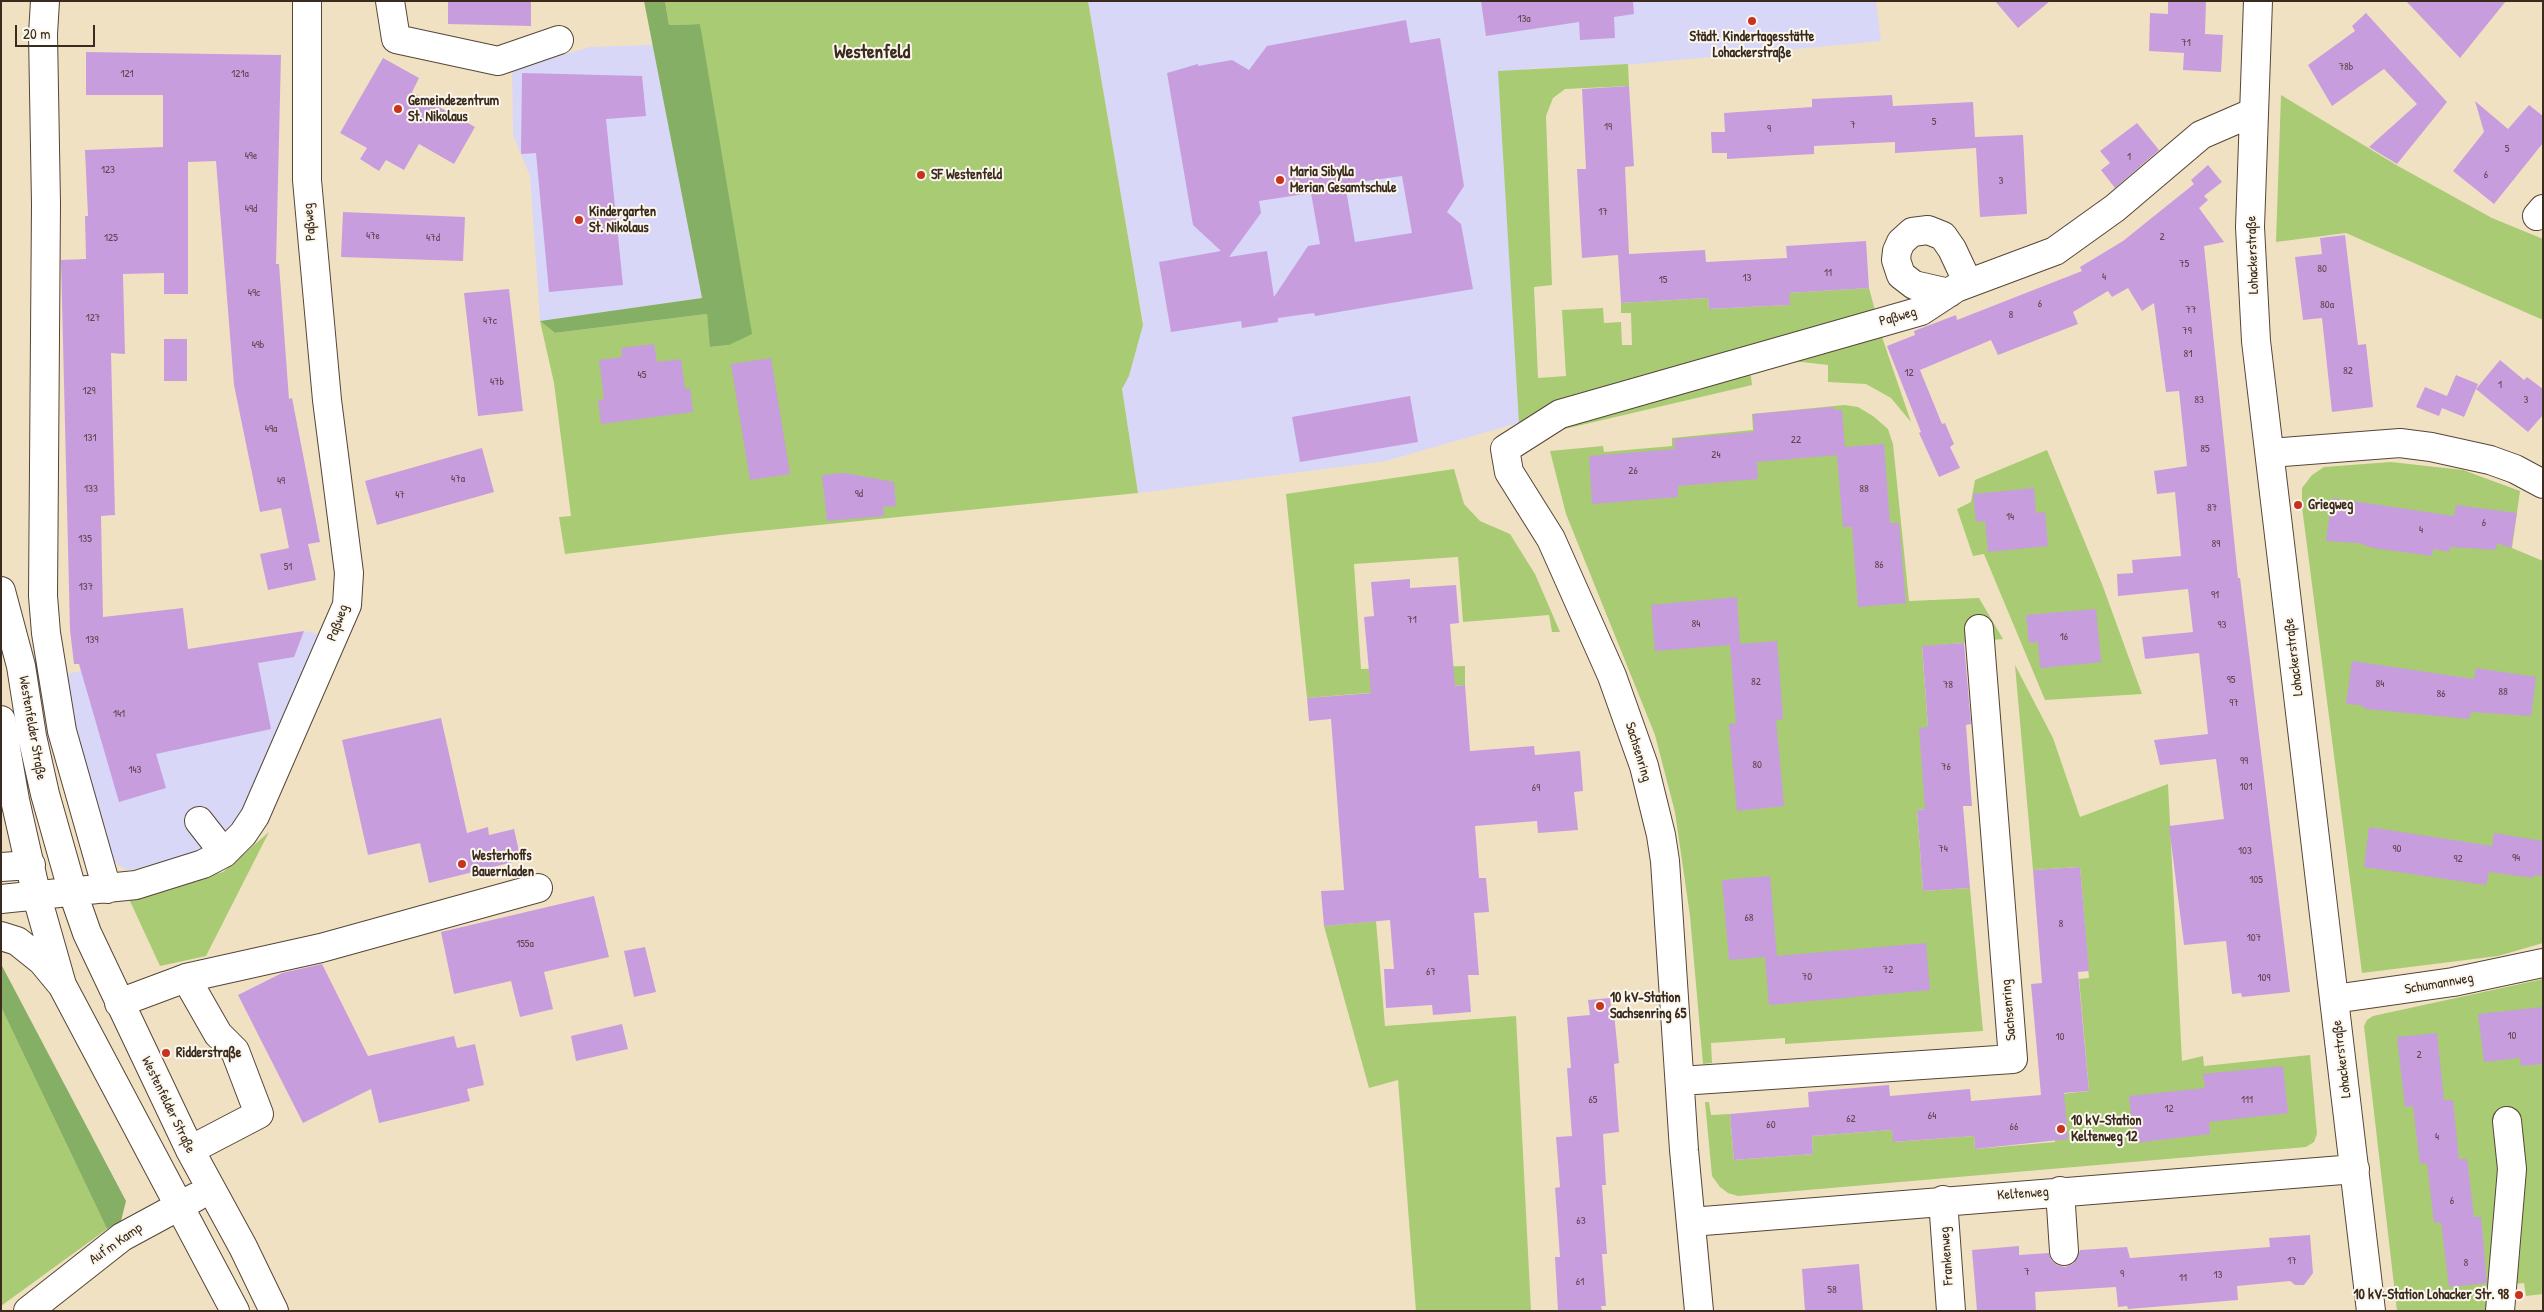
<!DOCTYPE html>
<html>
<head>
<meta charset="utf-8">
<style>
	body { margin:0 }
	#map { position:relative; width:2544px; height:1312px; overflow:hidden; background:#f1e1c3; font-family:"Patrick Hand",sans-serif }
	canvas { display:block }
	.frame { position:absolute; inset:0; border:2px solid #3b2a1e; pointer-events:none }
	.scale { position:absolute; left:15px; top:25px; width:80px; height:22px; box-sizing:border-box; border:2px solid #3b2a1e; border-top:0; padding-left:6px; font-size:15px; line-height:18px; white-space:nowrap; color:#3b2a1e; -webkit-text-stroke:4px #fbf7ec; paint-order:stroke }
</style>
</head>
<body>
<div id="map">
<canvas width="2544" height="1312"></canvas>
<div class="frame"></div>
<div class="scale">20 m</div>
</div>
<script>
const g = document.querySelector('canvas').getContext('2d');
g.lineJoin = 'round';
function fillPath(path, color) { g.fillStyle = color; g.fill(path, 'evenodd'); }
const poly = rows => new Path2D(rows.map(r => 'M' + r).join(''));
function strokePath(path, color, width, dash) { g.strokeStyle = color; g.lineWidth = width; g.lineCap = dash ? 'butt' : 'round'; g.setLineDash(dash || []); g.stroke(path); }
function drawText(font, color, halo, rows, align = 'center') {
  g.font = font + ' "Patrick Hand",sans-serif'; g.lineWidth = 4; g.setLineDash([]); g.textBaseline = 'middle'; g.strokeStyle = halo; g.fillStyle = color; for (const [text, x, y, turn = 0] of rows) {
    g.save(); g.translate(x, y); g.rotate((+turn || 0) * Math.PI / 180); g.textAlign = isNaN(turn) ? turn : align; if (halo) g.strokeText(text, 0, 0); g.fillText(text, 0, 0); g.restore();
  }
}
const built = poly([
	[1088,1,1876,1,1881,41,1635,64,1525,69,1539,417,1386,461,1138,493,1122,389,1129,376,1143,324],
	[653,45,702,298,540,321,530,176,513,135,512,69,590,47],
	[304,631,324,635,245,812,224,836,190,855,131,870,122,868,111,858,103,844,63,675,139,658]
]);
const green = poly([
	[665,1,1088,1,1143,325,1129,376,1122,389,1138,493,729,534,565,554,559,517,571,516,554,383,540,321,555,333,707,314,711,347,729,345,700,24,669,25],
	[1628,64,1629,86,1565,89,1553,98,1546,116,1552,285,1534,287,1538,378,1566,376,1562,310,1603,308,1604,323,1621,322,1622,345,1632,345,1631,313,1621,313,1621,303,1708,298,1709,309,1789,305,1789,293,1869,288,1883,340,1911,422,1891,398,1866,384,1828,382,1828,365,1802,362,1779,363,1750,369,1752,385,1543,434,1539,417,1519,423,1498,71],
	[2281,95,2398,166,2492,218,2543,239,2543,320,2346,233,2276,242],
	[1845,405,1858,407,1873,416,1888,429,1893,444,1909,601,1979,598,2003,639,1922,647,1928,727,1925,809,1917,810,1923,891,1970,888,1983,1031,1785,1044,1785,1038,1711,1043,1712,1063,1703,1064,1690,916,1675,812,1655,735,1566,514,1550,451,1603,446,1604,452,1672,446,1672,438,1753,430,1752,414],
	[2047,450,2102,584,2142,694,2045,700,1984,554,1973,556,1957,509,1971,502,1975,480],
	[2391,462,2463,470,2520,491,2512,548,2543,561,2543,943,2498,956,2362,973,2302,507,2302,488,2312,475,2324,467],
	[1454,469,1464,504,1480,521,1510,534,1535,574,1560,632,1552,632,1549,615,1463,622,1458,557,1354,564,1361,669,1465,666,1465,685,1307,698,1286,494],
	[2015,665,2053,738,2080,817,2168,784,2182,1061,2203,1056,2204,1066,2310,1055,2317,1134,2314,1142,2306,1147,1738,1196,1728,1193,1720,1187,1712,1176,1705,1102,1709,1102,1711,1115,1730,1114,1734,1160,1813,1154,1812,1136,1892,1130,1894,1142,1974,1136,1975,1149,2055,1142,2052,1095,2089,1091,2079,979,2089,978,2080,867,2033,870],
	[269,832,206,956,160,966,129,899,223,872],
	[1376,921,1385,1026,1516,1016,1531,1311,1416,1311,1398,1080,1369,1088,1324,926],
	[2543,979,2543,1294,2526,1296,2524,1283,2497,1286,2491,1311,2397,1311,2364,1026,2367,1020,2373,1016],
	[1,1007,107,1229,1,1306]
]);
const forest = poly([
	[644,1,665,1,669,25,700,24,752,334,729,345,710,347,707,314,555,333,540,321,702,298],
	[1,964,126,1201,121,1221,107,1229,1,1007]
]);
const building = poly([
	[448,1,531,1,531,26,448,24],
	[1481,1,1633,1,1634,14,1614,17,1615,38,1580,40,1579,22,1486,36],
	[1995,1,2050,1,2018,28],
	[2168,1,2206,1,2205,34,2223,35,2221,72,2183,70,2184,53,2149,51,2150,13,2168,14],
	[2406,1,2506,1,2460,58],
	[2366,13,2447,102,2397,164,2369,147,2417,104,2384,69,2332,106,2308,65,2355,31,2352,26],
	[1406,20,1410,43,1440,38,1464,186,1447,212,1461,224,1473,289,1315,316,1314,313,1278,318,1278,322,1242,328,1241,321,1171,332,1159,262,1221,251,1193,225,1167,73,1198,64,1198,66,1232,60,1249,70,1267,46],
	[1402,176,1412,233,1355,242,1345,184],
	[1311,193,1320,244,1308,246,1274,297,1267,251,1229,257,1261,213,1259,201],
	[86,52,281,55,276,264,279,264,289,399,292,398,320,542,308,544,316,580,268,590,260,554,289,548,281,508,260,512,234,385,216,161,188,162,188,294,164,294,164,273,123,274,125,354,111,353,115,515,101,516,103,617,183,608,188,649,304,631,294,657,258,663,271,729,156,754,166,788,119,802,79,664,74,664,70,630,61,260,86,259,85,216,88,216,85,150,163,147,163,95,86,95],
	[383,58,419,78,412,92,475,127,454,164,419,144,404,170,386,160,379,171,360,159,367,148,340,133],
	[522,73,642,76,646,116,606,119,623,285,549,292,536,153,521,154],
	[1629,86,1634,166,1625,167,1629,254,1705,250,1706,262,1787,258,1786,246,1866,241,1869,288,1789,293,1790,305,1709,309,1708,298,1621,303,1618,255,1582,258,1577,169,1586,169,1582,89],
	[1892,95,1893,106,1973,102,1975,137,2023,135,2027,214,1980,217,1976,148,1895,153,1895,142,1814,146,1814,154,1727,159,1727,153,1712,153,1711,132,1725,132,1724,113,1812,107,1812,99],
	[2475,101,2508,129,2529,105,2543,116,2543,143,2494,204,2453,171,2484,132],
	[2137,123,2159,150,2115,188,2101,170,2110,163,2100,151],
	[2208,165,2222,182,2204,196,2208,200,2199,208,2224,242,2204,246,2238,578,2240,578,2290,992,2242,997,2241,993,2232,994,2226,941,2184,945,2169,826,2224,819,2216,759,2160,765,2154,740,2208,734,2199,653,2145,659,2142,637,2193,632,2188,589,2118,596,2117,574,2133,573,2132,560,2181,556,2175,492,2157,494,2154,471,2187,466,2179,391,2166,392,2154,303,2142,311,2128,288,2112,297,2108,291,2073,312,2078,324,1998,355,1991,340,1920,370,1942,424,1945,423,1954,444,1950,447,1960,468,1939,477,1919,433,1921,432,1887,346,1915,335,1914,331,1956,315,1957,320,2082,271,2080,267,2123,241,2194,184,2191,180],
	[343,212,465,217,463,261,341,257],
	[2345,235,2358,345,2366,344,2373,407,2332,412,2322,318,2303,320,2295,257,2322,254,2320,238],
	[509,289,523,411,478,416,464,293],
	[164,339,187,339,187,381,164,381],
	[654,344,657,362,681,359,685,389,690,388,693,412,601,424,598,400,604,399,599,360,622,357,621,348],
	[771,358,790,474,750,480,731,364],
	[2500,360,2524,380,2527,377,2543,389,2543,415,2528,432,2476,389],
	[2456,375,2478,384,2464,417,2442,408,2439,416,2416,407,2425,387,2447,396],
	[1410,396,1418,442,1300,462,1292,417],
	[1833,407,1834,410,1842,410,1845,447,1884,444,1890,523,1899,523,1906,603,1858,607,1852,527,1843,527,1837,455,1757,462,1758,479,1678,486,1678,497,1592,504,1589,456,1675,449,1674,439,1754,432,1753,414],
	[482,448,494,492,377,525,365,481],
	[845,473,894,482,896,506,883,507,884,516,827,521,822,475],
	[2034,488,2036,513,2045,512,2048,546,1988,552,1985,521,1976,522,1973,494],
	[2332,498,2454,516,2456,505,2517,513,2511,548,2497,543,2496,550,2450,547,2449,552,2433,549,2432,556,2373,548,2359,543,2326,541],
	[1410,579,1410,588,1456,585,1459,623,1450,624,1455,686,1465,685,1470,751,1534,746,1535,755,1580,751,1583,791,1574,792,1578,830,1538,833,1537,821,1475,826,1479,878,1486,878,1489,912,1474,913,1479,975,1468,975,1471,1012,1433,1015,1432,1005,1386,1008,1384,969,1394,969,1390,920,1324,926,1321,891,1344,890,1331,719,1309,721,1307,698,1371,693,1364,617,1374,616,1371,582],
	[1737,597,1740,644,1777,641,1783,719,1776,720,1784,806,1737,811,1729,724,1736,723,1730,645,1655,651,1651,605],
	[2096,609,2101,662,2040,668,2038,642,2029,643,2026,615],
	[1964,643,1971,724,1966,725,1972,806,1963,806,1970,888,1923,891,1917,810,1925,809,1919,728,1928,727,1922,646],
	[2352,661,2474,679,2476,668,2536,677,2531,716,2471,712,2469,719,2366,709,2360,705,2346,704],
	[441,718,467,833,488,827,489,835,514,829,521,860,429,883,420,843,368,855,342,740],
	[2369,827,2492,846,2494,833,2543,841,2543,876,2534,875,2533,878,2489,872,2486,885,2364,867],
	[2080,867,2089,971,2078,972,2089,1091,2064,1093,2068,1139,1975,1149,1974,1136,1893,1142,1892,1130,1812,1136,1813,1154,1734,1160,1730,1114,1809,1107,1808,1092,1889,1085,1890,1096,1970,1089,1971,1101,2041,1095,2031,984,2042,983,2033,870],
	[1770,876,1777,956,1926,943,1930,990,1769,1005,1765,957,1729,960,1722,880],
	[594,896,609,957,544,972,553,1009,520,1017,511,981,454,994,441,932],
	[645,947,656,992,634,997,624,951],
	[322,964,368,1056,454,1036,457,1048,475,1044,484,1085,467,1089,470,1101,379,1123,371,1089,303,1123,238,995,282,973],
	[1610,998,1612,1014,1614,1013,1619,1063,1614,1064,1619,1132,1603,1134,1606,1185,1602,1185,1607,1254,1602,1254,1606,1306,1601,1306,1602,1311,1558,1311,1555,1257,1560,1257,1555,1188,1560,1187,1556,1137,1572,1136,1567,1068,1571,1068,1567,1017,1590,1015,1588,1000],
	[2543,1007,2543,1064,2521,1066,2520,1058,2484,1062,2478,1014],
	[622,1024,628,1049,576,1061,571,1036],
	[2437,1033,2444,1100,2453,1100,2459,1159,2467,1159,2474,1217,2481,1217,2487,1283,2449,1287,2441,1222,2434,1223,2427,1163,2420,1164,2413,1106,2405,1107,2397,1037],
	[2283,1066,2288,1113,2209,1122,2210,1134,2134,1143,2129,1096,2205,1088,2203,1074],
	[2310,1235,2313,1273,2304,1285,2295,1285,2290,1281,2237,1286,2238,1300,2128,1309,2127,1306,2118,1307,2116,1287,2035,1292,2036,1311,1977,1311,1972,1250,2019,1246,2019,1255,2049,1253,2051,1260,2057,1265,2065,1267,2073,1264,2078,1257,2080,1250,2127,1247,2130,1258,2270,1247,2269,1238],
	[1859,1264,1863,1311,1805,1311,1802,1269]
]);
const minor = poly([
	[45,1,43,34,46,204,43,596,46,633,62,731,107,889],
	[390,1,396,39,498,61,559,40],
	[2258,1,2250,227,2256,341,2371,1311],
	[2537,216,2543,209],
	[1949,293,1914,285,1901,275,1896,260,1897,251,1901,242,1912,232,1928,230,1943,236,1952,249,1968,283],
	[2270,453,2400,443,2431,447,2490,460,2515,469,2543,484],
	[1,591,21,666,32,736,45,794,73,893,87,933,190,1150,243,1247,274,1311],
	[1,720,15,800,37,897,62,985,235,1311],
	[199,821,224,853],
	[1,867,31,865],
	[1,899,136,885,203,864,224,853,243,834,255,816,347,605,349,573,327,400,307,180,307,1],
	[1,936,17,941,42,961,61,984],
	[186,978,218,1034,235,1051,259,1114,190,1150],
	[2334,999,2453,982,2543,963],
	[119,1003,186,978,321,948,538,888],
	[1680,1081,2013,1059,1979,629],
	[2060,1191,2064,1251],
	[1943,1200,1951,1311],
	[1691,1222,2355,1169],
	[28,1311,122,1237,196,1197],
	[1699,1311,1684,1150,1665,861,1661,835,1644,766,1612,676,1551,539,1509,472,1505,449,1560,414,1921,311,1956,288,2055,251,2115,208,2201,135,2254,112],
	[2500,1311,2512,1169,2507,1121]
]);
const markers = [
	[1752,21,5,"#c8321e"],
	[398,109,5,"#c8321e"],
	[921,175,5,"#c8321e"],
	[1280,180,5,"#c8321e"],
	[579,220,5,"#c8321e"],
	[2298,505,5,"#c8321e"],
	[462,864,5,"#c8321e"],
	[1600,1006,5,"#c8321e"],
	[166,1053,5,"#c8321e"],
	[2061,1129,5,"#c8321e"],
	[2519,1295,5,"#c8321e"]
];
const numberNames = [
	["13a",1524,19],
	["71",2186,43],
	["78b",2346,67],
	["121",127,74],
	["121a",240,74],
	["5",1934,122],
	["7",1853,125],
	["19",1608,127],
	["9",1769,129],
	["5",2507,149],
	["49e",251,156],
	["1",2129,157],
	["123",108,170],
	["6",2486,175],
	["3",2001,181],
	["49d",251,209],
	["17",1603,212],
	["47e",373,236],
	["2",2162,237],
	["125",111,238],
	["47d",433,238],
	["75",2184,264],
	["80",2322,269],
	["11",1828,273],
	["4",2104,277],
	["13",1747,278],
	["15",1663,280],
	["49c",254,293],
	["6",2040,304],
	["80a",2327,305],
	["77",2191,310],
	["8",2011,315],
	["127",93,318],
	["47c",490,321],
	["79",2187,331],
	["49b",258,345],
	["81",2188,354],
	["82",2348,371],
	["12",1909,373],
	["45",642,375],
	["47b",497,382],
	["1",2500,385],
	["129",89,391],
	["83",2199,400],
	["3",2526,400],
	["49a",271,429],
	["131",90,438],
	["22",1796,440],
	["85",2205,449],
	["24",1716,455],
	["26",1633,471],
	["47a",458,479],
	["49",281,481],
	["133",91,489],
	["88",1864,489],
	["9d",859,494],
	["47",400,495],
	["87",2212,508],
	["14",2010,517],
	["6",2484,523],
	["4",2421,530],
	["135",85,539],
	["89",2216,544],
	["86",1879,565],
	["51",288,567],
	["137",86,587],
	["91",2215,595],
	["71",1412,620],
	["84",1696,624],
	["93",2222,625],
	["16",2064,637],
	["139",92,640],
	["95",2231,680],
	["82",1756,682],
	["84",2380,684],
	["78",1948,685],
	["88",2503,692],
	["86",2441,694],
	["97",2234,703],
	["141",119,714],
	["99",2244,761],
	["80",1757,765],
	["76",1946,767],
	["143",135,770],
	["101",2246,787],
	["69",1536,788],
	["74",1943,849],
	["90",2397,849],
	["103",2245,851],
	["94",2516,858],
	["92",2458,859],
	["105",2256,880],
	["68",1749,918],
	["8",2061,924],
	["107",2254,938],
	["155a",525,944],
	["72",1888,970],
	["67",1431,972],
	["70",1807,977],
	["109",2264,978],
	["10",2512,1036],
	["10",2060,1037],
	["2",2419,1055],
	["65",1593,1100],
	["111",2247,1100],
	["12",2169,1109],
	["64",1932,1116],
	["62",1851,1119],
	["60",1771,1125],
	["66",2014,1127],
	["4",2437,1137],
	["6",2452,1201],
	["63",1581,1221],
	["17",2292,1261],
	["8",2466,1263],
	["7",2027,1272],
	["9",2122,1274],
	["13",2218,1275],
	["11",2183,1278],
	["61",1580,1282],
	["58",1832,1290]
];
const poiNames = [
	["Städt. Kindertagesstätte",1752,37,"center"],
	["Lohackerstraße",1752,53,"center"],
	["Gemeindezentrum",408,101],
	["St. Nikolaus",408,117],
	["Maria Sibylla",1290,172],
	["Merian Gesamtschule",1290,188],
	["SF Westenfeld",931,175],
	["Kindergarten",589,212],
	["St. Nikolaus",589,228],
	["Griegweg",2308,505],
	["Westerhoffs",472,856],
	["Bauernladen",472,872],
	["10 kV-Station",1610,998],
	["Sachsenring 65",1610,1014],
	["Ridderstraße",176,1053],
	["10 kV-Station",2071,1121],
	["Keltenweg 12",2071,1137],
	["10 kV-Station Lohacker Str. 98",2509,1295,"right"]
];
const streetNames = [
	["Paßweg",310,222,-95],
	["Lohackerstraße",2253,255,-92],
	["Paßweg",1898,317,-16],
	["Paßweg",338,623,-70],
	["Lohackerstraße",2294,657,-97],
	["Westenfelder Straße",32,728,80],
	["Sachsenring",1638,752,73],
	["Schumannweg",2439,984,-10],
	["Sachsenring",2009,1010,-95],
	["Lohackerstraße",2342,1059,-97],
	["Westenfelder Straße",168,1105,64],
	["Keltenweg",2023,1194,-4],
	["Auf'm Kamp",116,1244,-35],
	["Frankenweg",1947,1256,-94]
];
const districtNames = [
	["Westenfeld",872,53]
];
fillPath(built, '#d8d7f8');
fillPath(green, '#a8cb74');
fillPath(forest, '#86af66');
fillPath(building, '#c89dde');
strokePath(minor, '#564537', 30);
strokePath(minor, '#fff', 28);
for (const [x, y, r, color] of markers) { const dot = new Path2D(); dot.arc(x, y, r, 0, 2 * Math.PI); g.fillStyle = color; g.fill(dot); strokePath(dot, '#fbf7ec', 2); }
drawText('11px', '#5e474e', null, numberNames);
drawText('bold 14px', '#3b2a1e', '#fbf7ec', poiNames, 'left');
drawText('14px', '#3b2a1e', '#fbf7ec', streetNames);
drawText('bold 19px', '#3b2a1e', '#fbf7ec', districtNames);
</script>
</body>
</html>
